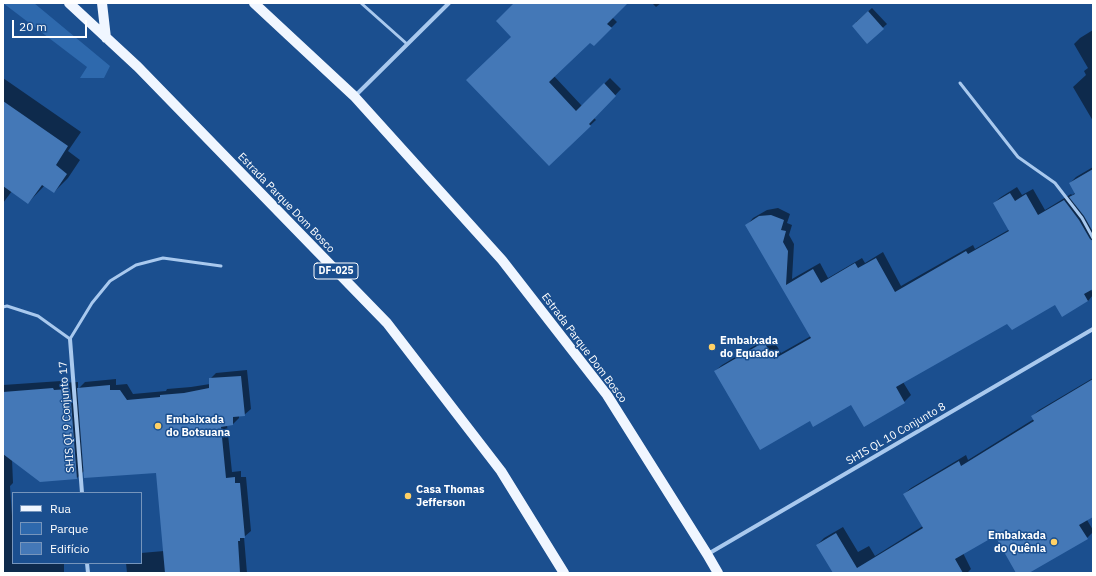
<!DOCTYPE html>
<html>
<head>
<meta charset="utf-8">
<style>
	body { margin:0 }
	#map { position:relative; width:1096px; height:576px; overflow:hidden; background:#1b4f8f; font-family:"IBM Plex Sans",sans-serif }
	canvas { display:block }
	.frame { position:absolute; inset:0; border:4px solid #fff; pointer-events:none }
	.legend { position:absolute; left:12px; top:492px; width:130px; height:72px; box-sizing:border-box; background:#1b4f8f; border:1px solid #7695bc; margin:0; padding:5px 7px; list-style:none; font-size:12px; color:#fff }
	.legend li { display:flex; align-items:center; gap:8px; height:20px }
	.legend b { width:20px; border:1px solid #7695bc }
	.scale { position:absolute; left:12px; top:20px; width:75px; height:18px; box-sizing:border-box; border:2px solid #fff; border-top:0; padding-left:5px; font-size:12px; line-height:14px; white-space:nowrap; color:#fff; -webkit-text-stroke:3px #1b4f8f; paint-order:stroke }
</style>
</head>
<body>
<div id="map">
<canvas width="1096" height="576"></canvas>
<div class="frame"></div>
<ul class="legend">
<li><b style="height:5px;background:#f0f6ff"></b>Rua</li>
<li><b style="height:11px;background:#2e69ad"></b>Parque</li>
<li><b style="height:11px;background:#4478b7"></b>Edifício</li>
</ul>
<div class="scale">20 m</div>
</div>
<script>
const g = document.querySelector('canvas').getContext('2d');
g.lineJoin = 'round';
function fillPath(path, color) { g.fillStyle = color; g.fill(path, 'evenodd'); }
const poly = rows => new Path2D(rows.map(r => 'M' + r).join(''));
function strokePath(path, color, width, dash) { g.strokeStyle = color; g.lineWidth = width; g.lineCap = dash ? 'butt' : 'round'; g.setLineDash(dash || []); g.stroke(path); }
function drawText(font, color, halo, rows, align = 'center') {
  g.font = font + ' "IBM Plex Sans",sans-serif'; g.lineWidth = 3; g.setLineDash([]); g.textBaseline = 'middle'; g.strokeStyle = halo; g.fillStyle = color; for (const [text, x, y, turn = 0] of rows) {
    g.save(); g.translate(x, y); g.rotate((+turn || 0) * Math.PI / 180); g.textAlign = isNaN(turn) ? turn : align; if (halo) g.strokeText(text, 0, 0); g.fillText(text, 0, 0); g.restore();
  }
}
const green = poly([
	[3,3,34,3,110,66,104,78,80,78,87,67]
]);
const shadow = poly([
	[516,3,627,3,612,17,617,22,594,45,591,41,554,76,582,106,610,78,621,89,594,118,596,120,549,164,512,37],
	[652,3,661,3,656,7],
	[872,8,887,24,867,42,856,22],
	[1093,30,1093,121,1073,87,1086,75,1084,71,1088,68,1074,44,1080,38],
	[3,78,81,132,68,151,80,160,68,178,54,192,45,185,28,203,12,191,3,203],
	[1093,167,1093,288,1091,289,1093,295,1088,301,1055,303,1008,322,903,382,911,395,904,402,851,404,810,419,715,371,722,365,771,336,781,353,811,336,747,225,753,218,767,210,778,208,790,214,787,223,792,225,789,235,794,244,792,279,820,263,828,278,862,258,865,263,883,252,901,286,973,245,975,249,1010,229,994,203,1001,197,1017,187,1022,195,1033,189,1045,210,1071,194,1072,195,1075,193,1070,183,1076,177],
	[247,370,251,409,244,415,239,415,239,418,233,424,227,425,232,472,241,471,241,477,246,477,251,531,244,537,247,573,127,573,126,563,141,563,141,553,164,551,157,472,85,470,77,478,41,481,12,459,13,483,10,486,13,531,13,563,64,563,64,573,3,573,3,385,61,381,61,383,78,382,78,389,85,382,116,379,116,385,127,384,133,394,166,391,167,389,191,387,210,384,210,379,216,373],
	[1093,378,1093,516,1087,520,1093,530,1093,532,1087,538,1027,573,1017,573,995,534,963,553,971,569,967,573,834,573,817,545,824,538,843,527,858,552,869,546,875,556,923,526,904,494,911,488,966,455,968,460,1034,419,1032,416,1039,410]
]);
const building = poly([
	[514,3,628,3,607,24,612,28,594,46,590,43,549,82,576,111,604,83,616,96,589,124,591,126,549,166,466,80,511,37,496,21],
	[868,11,884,29,867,44,852,26],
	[3,101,68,146,56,165,67,174,54,193,42,185,28,204,3,186],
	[1093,169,1093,232,1084,216,1069,197,1075,194,1069,183],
	[1010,193,1015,201,1026,194,1038,215,1064,200,1079,220,1090,239,1093,241,1093,289,1084,294,1088,301,1062,317,1055,305,1012,330,1007,324,896,387,905,403,864,427,851,405,813,427,810,421,760,450,714,371,764,342,774,359,811,338,745,225,759,216,771,215,784,220,781,230,786,231,783,242,788,251,786,285,813,269,821,283,855,263,858,268,876,258,895,292,966,251,968,254,1009,231,993,203],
	[241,376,245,416,233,417,233,425,221,427,226,478,235,477,235,483,240,483,245,538,240,538,240,541,238,541,240,573,165,573,156,473,84,478,77,388,110,385,110,390,120,390,127,400,160,397,160,395,184,393,209,388,209,378],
	[1093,379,1093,517,1079,525,1088,539,1029,573,1016,573,995,536,955,559,963,573,833,573,816,545,836,533,857,568,923,528,903,494,959,461,961,466,1034,421,1031,416],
	[53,388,54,390,70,389,77,479,40,482,3,454,3,392]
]);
const lane = poly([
	[361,3,407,44],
	[960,83,1018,157,1055,183,1082,218,1093,238],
	[3,307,7,306,38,316,70,339,92,303,110,281,136,265,163,258,221,266]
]);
const street = poly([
	[355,96,449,3],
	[70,339,82,493],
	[708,554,1093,329],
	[87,563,88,573]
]);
const primary = poly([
	[69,3,138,67,387,323,501,471,564,573],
	[102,3,106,38],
	[254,3,354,96,502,260,607,395,707,554,718,573]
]);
const markers = [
	[712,347,4,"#ffd166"],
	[158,426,4,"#ffd166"],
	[408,496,4,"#ffd166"],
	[1054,542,4,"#ffd166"]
];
const shields = [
	[336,271,44]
];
const shieldNames = [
	["DF-025",336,271]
];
const streetNames = [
	["Estrada Parque Dom Bosco",286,203,46],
	["Estrada Parque Dom Bosco",584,348,53],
	["SHIS QI 9 Conjunto 17",67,417,-94],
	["SHIS QL 10 Conjunto 8",896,434,-30]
];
const poiNames = [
	["Embaixada",720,341],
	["do Equador",720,354],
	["Embaixada",166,420],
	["do Botsuana",166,433],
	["Casa Thomas",416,490],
	["Jefferson",416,503],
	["Embaixada",1046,536,"right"],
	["do Quênia",1046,549,"right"]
];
fillPath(green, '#2e69ad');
fillPath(shadow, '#0007');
fillPath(building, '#4478b7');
strokePath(lane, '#a9c9ee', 3);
strokePath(street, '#a9c9ee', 4);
strokePath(primary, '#f0f6ff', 10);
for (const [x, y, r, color] of markers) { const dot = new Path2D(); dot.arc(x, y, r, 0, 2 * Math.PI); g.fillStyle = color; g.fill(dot); strokePath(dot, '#1b4f8f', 1.5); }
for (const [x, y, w] of shields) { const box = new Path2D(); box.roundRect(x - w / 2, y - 8, w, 16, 3); g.fillStyle = '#1b4f8f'; g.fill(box); strokePath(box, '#fff', 1); }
drawText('bold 10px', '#fff', null, shieldNames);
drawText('11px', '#fff', '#1b4f8f', streetNames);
drawText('bold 11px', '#fff', '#1b4f8f', poiNames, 'left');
</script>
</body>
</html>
